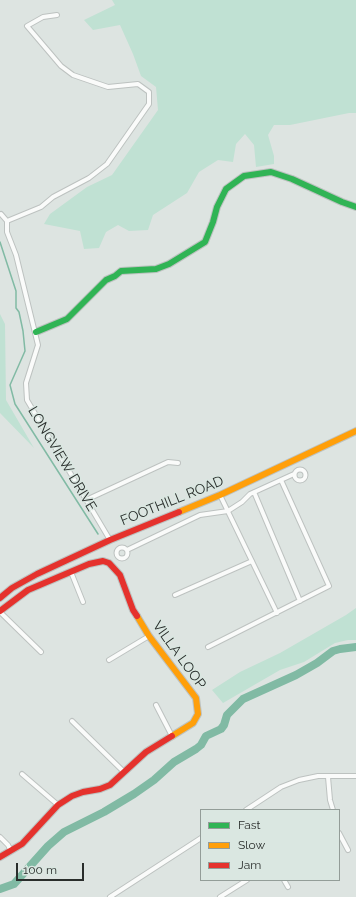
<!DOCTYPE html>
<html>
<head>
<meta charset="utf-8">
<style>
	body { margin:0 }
	#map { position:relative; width:356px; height:897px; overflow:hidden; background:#dde4e1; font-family:Raleway,sans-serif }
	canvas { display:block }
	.legend { position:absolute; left:200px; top:809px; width:140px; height:72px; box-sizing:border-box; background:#dae7e1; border:1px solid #939d98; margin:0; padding:5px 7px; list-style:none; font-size:12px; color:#292d2b }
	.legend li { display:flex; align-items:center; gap:8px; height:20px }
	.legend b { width:20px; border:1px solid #939d98 }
	.scale { position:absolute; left:16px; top:863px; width:68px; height:18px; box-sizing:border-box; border:2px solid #292d2b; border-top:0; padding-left:5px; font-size:12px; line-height:14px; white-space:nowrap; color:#292d2b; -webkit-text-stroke:3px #dae7e1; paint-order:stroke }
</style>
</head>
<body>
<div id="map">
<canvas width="356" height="897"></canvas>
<ul class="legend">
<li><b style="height:5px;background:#30b455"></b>Fast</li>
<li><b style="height:5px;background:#ff9f0a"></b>Slow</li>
<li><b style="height:5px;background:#e5322d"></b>Jam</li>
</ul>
<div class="scale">100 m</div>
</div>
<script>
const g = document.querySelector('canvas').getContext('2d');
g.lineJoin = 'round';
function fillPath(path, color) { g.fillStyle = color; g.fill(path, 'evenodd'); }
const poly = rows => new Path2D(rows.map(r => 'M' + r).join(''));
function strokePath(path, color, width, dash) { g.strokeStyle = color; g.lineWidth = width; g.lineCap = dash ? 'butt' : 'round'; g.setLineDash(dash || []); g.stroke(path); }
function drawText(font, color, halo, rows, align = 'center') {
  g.font = font + ' Raleway,sans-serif'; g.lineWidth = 3; g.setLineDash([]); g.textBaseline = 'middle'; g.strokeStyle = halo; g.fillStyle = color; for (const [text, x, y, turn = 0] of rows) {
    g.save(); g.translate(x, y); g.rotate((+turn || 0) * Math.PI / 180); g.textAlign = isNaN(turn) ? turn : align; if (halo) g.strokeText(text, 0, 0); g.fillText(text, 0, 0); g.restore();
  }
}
const green = poly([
	[112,0,356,0,356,113,349,113,290,125,274,125,268,135,274,156,274,164,256,167,254,145,245,134,236,144,233,162,218,160,199,172,187,193,153,215,148,230,129,231,118,225,106,232,99,248,84,249,80,231,44,224,50,214,87,187,112,175,158,110,156,87,141,76,133,54,120,25,93,30,84,20,115,5],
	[0,314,5,324,6,400,34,448,0,413],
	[356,608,356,640,348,640,335,643,304,662,280,670,223,703,212,690,240,672,280,653,346,615]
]);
const stream = poly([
	[0,242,16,291,16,308,19,312,23,331,25,351,10,385,15,404,98,534]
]);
const river = poly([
	[0,889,14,884,48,846,64,832,104,812,134,794,154,780,174,762,196,749,201,745,206,736,221,729,224,725,227,715,243,699,296,675,317,663,333,651,340,649,356,647]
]);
const street = poly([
	[1,214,7,221,7,232,16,255,38,345,26,383,27,400,110,540],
	[7,221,41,207,53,197,89,178,107,164,149,104,149,92,138,84,108,87,73,75,61,66,27,26,43,17,57,15],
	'294.5 475a5.5 5.5 0 1 1 11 0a5.5 5.5 0 1 1-11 0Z',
	[254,492,300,601],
	[220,495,277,613],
	[86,500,168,462,178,463],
	'116.5 553a5.5 5.5 0 1 1 11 0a5.5 5.5 0 1 1-11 0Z',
	[127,550,200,515,228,511,242,502,250,494,294,474],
	[71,572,83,602],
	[175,595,252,561],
	[0,612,41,652],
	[208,647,329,586,281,480],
	[109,660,149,636],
	[156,705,172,736],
	[72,721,124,772],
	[22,774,58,805],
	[328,777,330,800,333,810],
	[246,810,281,787,299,780,318,776,356,776],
	[339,833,348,850],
	[0,837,8,845,11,851],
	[284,880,288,887],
	[110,897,201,838],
	[220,897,247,880]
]);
const fast = poly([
	[36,332,67,319,106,280,115,276,121,271,156,269,169,264,205,242,213,222,217,207,226,189,244,176,271,172,292,179,342,202,356,207]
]);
const slow = poly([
	[179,512,220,495,356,431],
	[137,616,149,636,196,698,198,714,193,723,172,736]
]);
const jam = poly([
	[0,598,12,588,37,574,110,540,179,512],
	[0,611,28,590,89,564,103,561,109,563,120,575,133,610,137,616],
	[0,857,22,844,58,805,72,796,83,792,100,789,110,785,146,752,172,736]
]);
const streetNames = [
	["LONGVIEW DRIVE",62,459,59],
	["FOOTHILL ROAD",172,501,-22],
	["VILLA LOOP",179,655,54]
];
fillPath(green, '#c0e1d3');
strokePath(stream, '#81baa4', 1.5);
strokePath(river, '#81baa4', 8);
strokePath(street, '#bdc2c0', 6);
strokePath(fast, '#bdc2c0', 8);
strokePath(slow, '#bdc2c0', 8);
strokePath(jam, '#bdc2c0', 8);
strokePath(street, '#fafbfa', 4);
strokePath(fast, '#30b455', 6);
strokePath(slow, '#ff9f0a', 6);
strokePath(jam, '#e5322d', 6);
drawText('14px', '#292d2b', '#dae7e1', streetNames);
</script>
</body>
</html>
